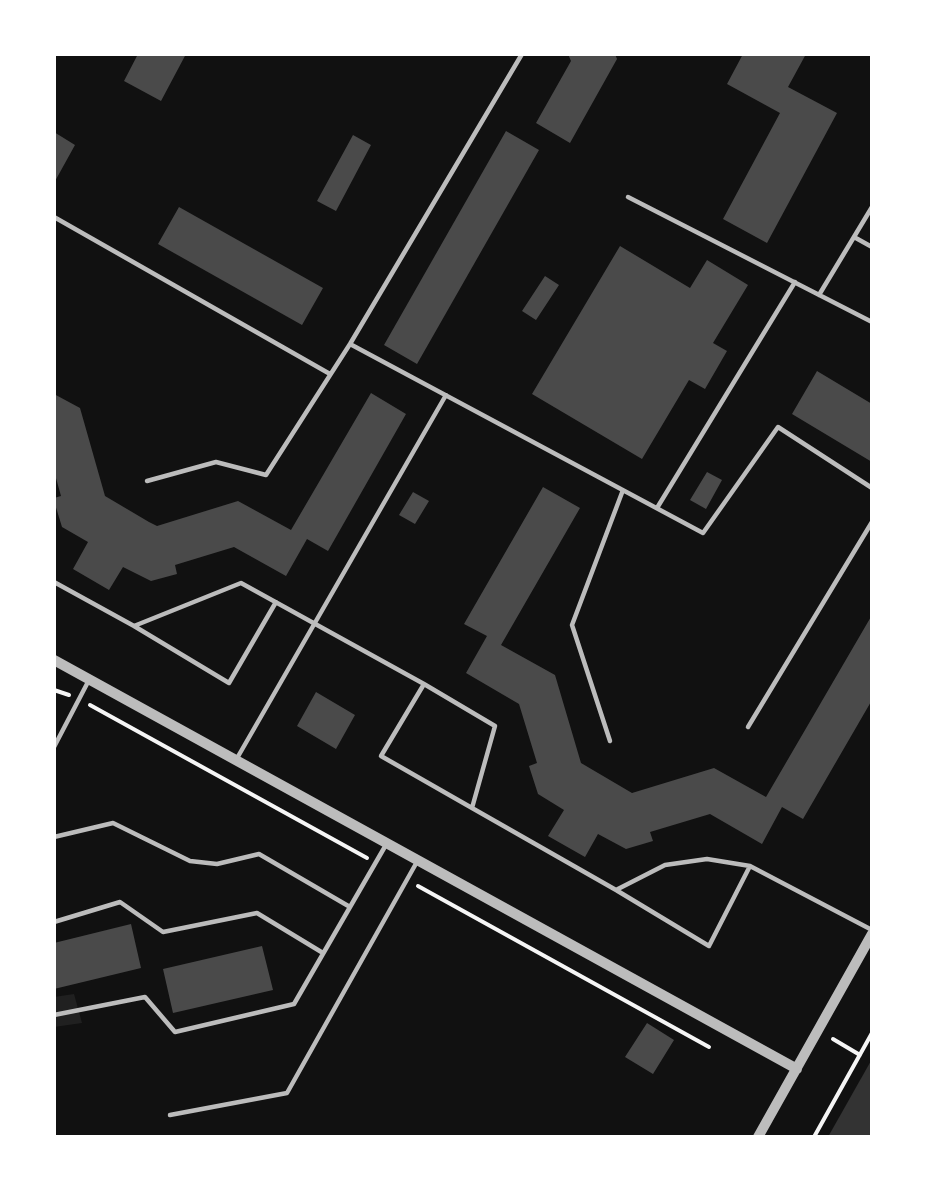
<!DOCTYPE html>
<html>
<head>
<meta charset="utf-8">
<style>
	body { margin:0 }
	#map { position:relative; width:926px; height:1191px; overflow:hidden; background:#111; font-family:Raleway,sans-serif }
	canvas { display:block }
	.frame { position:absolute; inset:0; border:56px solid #fff; pointer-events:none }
</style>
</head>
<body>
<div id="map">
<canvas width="926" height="1191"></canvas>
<div class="frame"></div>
</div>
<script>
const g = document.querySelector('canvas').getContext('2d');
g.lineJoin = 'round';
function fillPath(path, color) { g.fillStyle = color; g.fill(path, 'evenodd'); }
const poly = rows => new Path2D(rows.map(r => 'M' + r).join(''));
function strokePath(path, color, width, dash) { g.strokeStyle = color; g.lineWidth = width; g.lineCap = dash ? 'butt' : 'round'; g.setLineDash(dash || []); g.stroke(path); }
const green = poly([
	[74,994,82,1023,54,1027,54,997]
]);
const water = poly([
	[872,1059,872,1137,828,1137]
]);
const building = poly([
	[138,54,186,54,161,101,124,81],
	[568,54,615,54,617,59,570,143,536,123,571,61],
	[743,54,806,54,788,87,837,113,767,243,723,219,780,113,727,84],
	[506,131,539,150,417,364,384,345],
	[54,132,75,145,54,183],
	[353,135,371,145,336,211,317,201],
	[179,207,323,288,302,325,158,244],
	[620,246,690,288,707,260,748,285,713,343,727,351,705,389,689,380,642,459,532,394],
	[545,276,559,285,536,320,522,311],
	[817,371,872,404,872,462,792,414],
	[371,393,406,414,328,551,307,539,286,576,234,547,175,565,177,574,151,581,123,567,109,590,73,569,88,542,62,527,54,501,54,498,61,496,54,471,54,394,80,408,105,496,149,522,157,526,238,501,291,530],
	[707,472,722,480,706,509,690,500],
	[543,487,580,508,501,645,555,675,581,763,632,793,714,768,766,797,872,615,872,700,803,819,782,807,762,844,710,814,650,832,653,841,626,849,598,834,585,857,548,836,564,810,538,794,529,766,537,763,519,704,466,673,487,636,464,624],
	[413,492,429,501,415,524,399,515],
	[316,692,355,715,336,749,297,726],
	[131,924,141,968,54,989,54,943],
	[262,946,273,990,173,1013,163,969],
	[647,1023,674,1040,653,1074,625,1057]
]);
const path = poly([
	[54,690,69,695],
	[90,705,367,858],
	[418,886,709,1047],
	[833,1039,860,1055],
	[814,1137,872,1033]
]);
const service = poly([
	[628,197,872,322],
	[54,217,330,374],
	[854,237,872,247],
	[819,295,872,207],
	[350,344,703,533,778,427,872,488],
	[147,481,216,462,266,475,350,344,522,54],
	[657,508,795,282],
	[54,582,134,626,229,683,276,602],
	[134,626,241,583,424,684],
	[748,727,872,522],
	[610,741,572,625,623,490],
	[54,747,89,680],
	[236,760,446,395],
	[472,808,495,726,424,684,381,756,472,808,616,890,709,946,750,866],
	[54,837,113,823,190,861,217,864,259,854,350,907],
	[616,890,665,865,707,859,750,866,872,930],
	[54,922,120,902,163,932,257,913,323,953],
	[54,1015,145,997,175,1032,294,1004,387,843],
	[170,1115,287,1093,418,860]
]);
const tertiary = poly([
	[54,660,797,1069],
	[758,1137,872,934]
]);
fillPath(green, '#202020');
fillPath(water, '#333');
fillPath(building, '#4a4a4a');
strokePath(path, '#f5f5f5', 4);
strokePath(service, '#bcbcbc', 4.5);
strokePath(tertiary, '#bcbcbc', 10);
</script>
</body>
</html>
